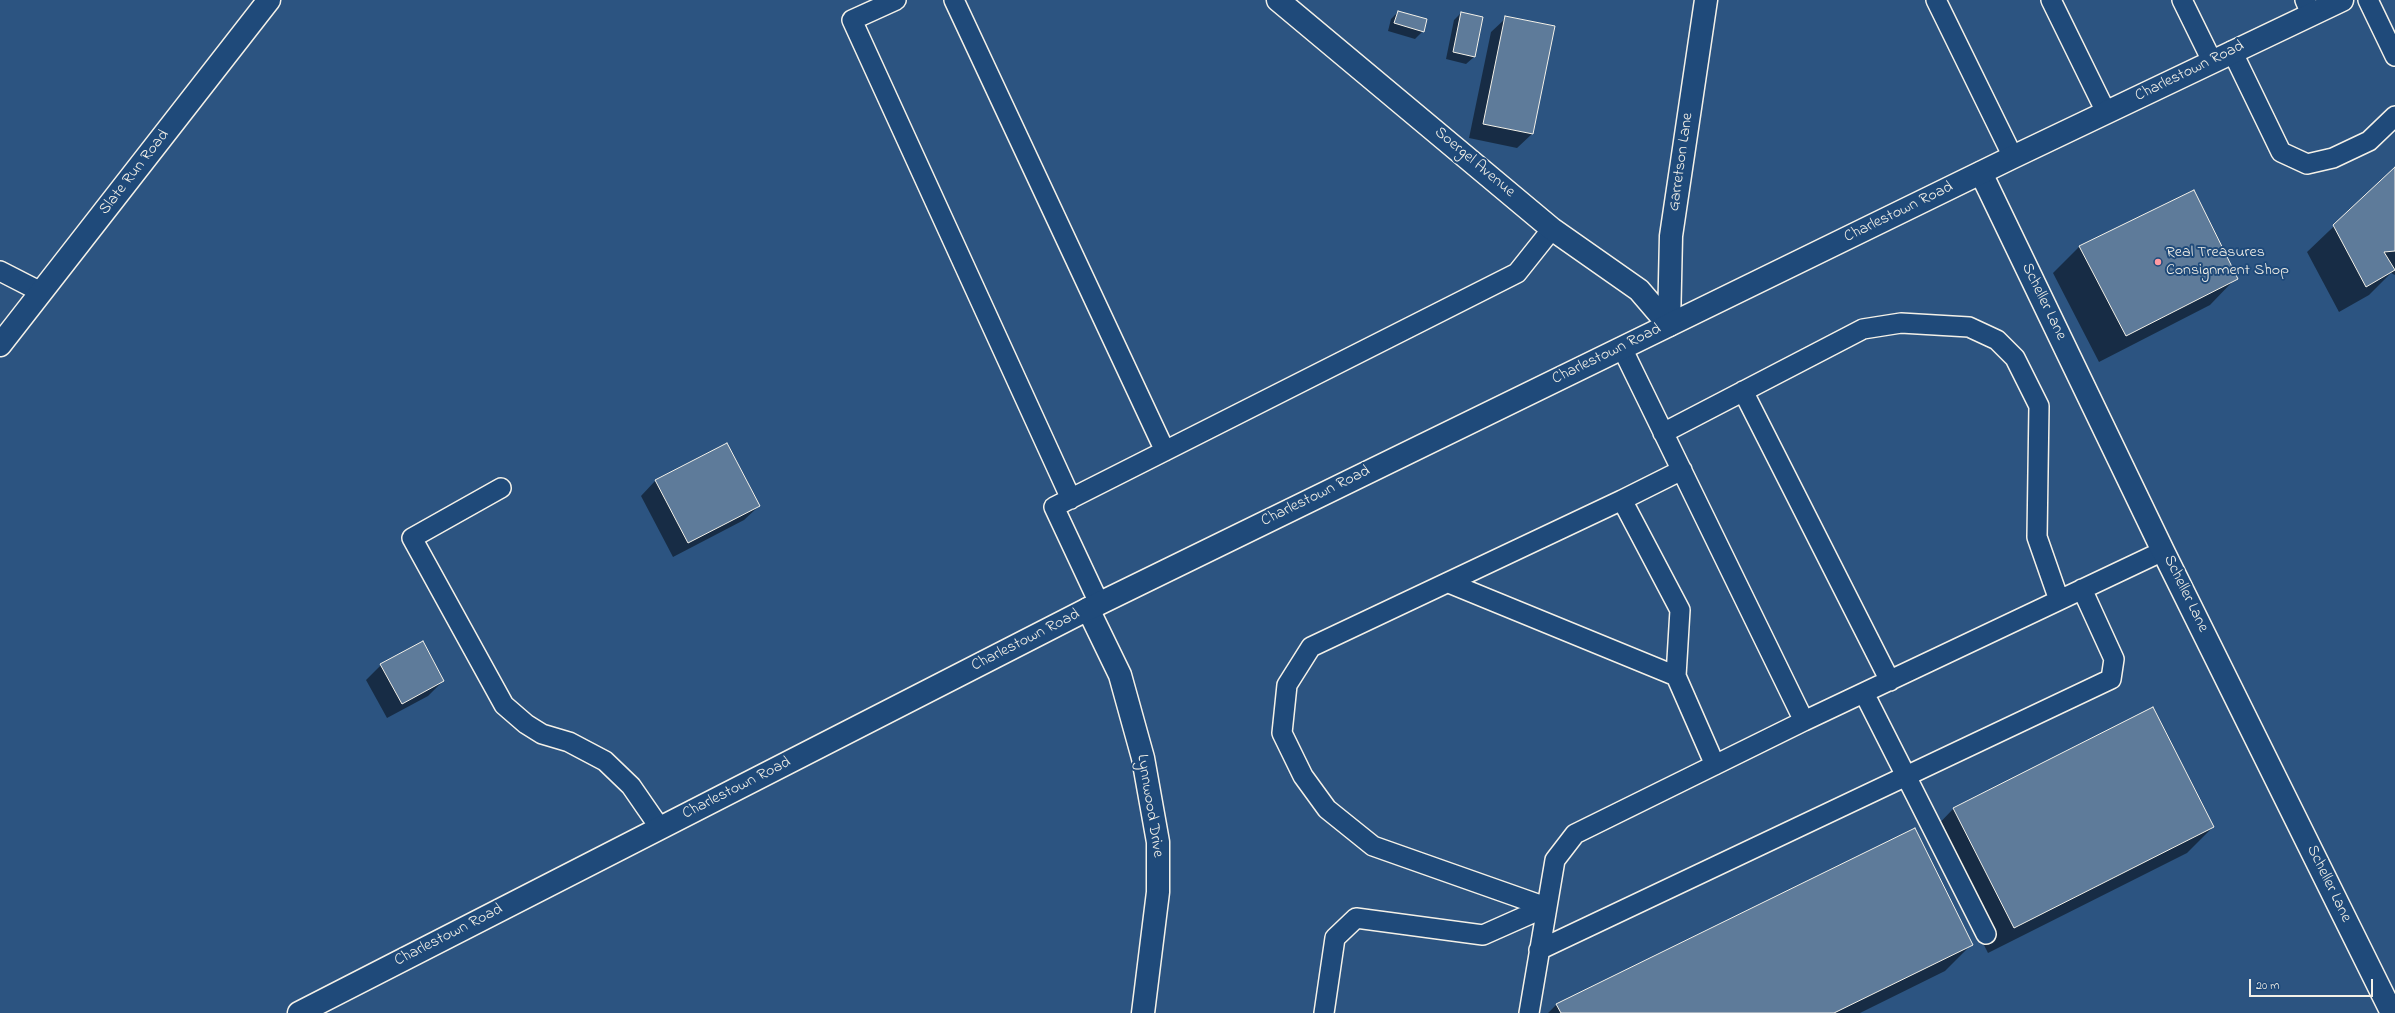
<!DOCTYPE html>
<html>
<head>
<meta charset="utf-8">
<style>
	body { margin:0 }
	#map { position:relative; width:2395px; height:1013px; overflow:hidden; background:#2c5481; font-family:"Indie Flower",sans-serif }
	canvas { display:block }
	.scale { position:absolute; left:2249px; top:979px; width:124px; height:18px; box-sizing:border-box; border:2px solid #f4f1e8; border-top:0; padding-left:5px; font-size:12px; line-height:14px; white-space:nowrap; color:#f4f1e8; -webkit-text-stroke:3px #1f4a7a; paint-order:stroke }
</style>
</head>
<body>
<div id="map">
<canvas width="2395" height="1013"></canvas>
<div class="scale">20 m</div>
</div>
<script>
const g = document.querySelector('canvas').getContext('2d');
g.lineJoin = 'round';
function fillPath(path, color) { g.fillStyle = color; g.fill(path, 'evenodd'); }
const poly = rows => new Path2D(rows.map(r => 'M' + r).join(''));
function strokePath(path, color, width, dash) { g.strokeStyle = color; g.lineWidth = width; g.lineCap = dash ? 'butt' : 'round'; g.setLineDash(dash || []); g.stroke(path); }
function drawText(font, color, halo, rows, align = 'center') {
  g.font = font + ' "Indie Flower",sans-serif'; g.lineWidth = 4; g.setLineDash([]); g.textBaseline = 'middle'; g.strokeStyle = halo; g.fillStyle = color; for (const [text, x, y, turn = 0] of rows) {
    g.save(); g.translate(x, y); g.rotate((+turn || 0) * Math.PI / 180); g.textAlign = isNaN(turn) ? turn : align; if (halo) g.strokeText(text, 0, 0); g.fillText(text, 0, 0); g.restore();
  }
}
const shadow = poly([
	[1398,12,1423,31,1415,39,1388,31,1391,19],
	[1461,13,1482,17,1474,57,1466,64,1446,59,1454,20],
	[1506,18,1532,134,1517,148,1469,138,1491,32],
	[2395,168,2395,275,2391,273,2369,295,2339,312,2307,252],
	[2193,191,2236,278,2210,305,2099,362,2053,273,2079,247],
	[726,444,759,506,744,520,673,557,641,496,655,481],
	[422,643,443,681,428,696,387,718,366,680,381,665],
	[1954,808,2213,827,2187,853,1988,953,1928,835],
	[1971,945,1945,971,1860,1013,1548,1013,1557,1004]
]);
const building = poly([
	[1398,11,1427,19,1424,32,1394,23,1398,11],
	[1461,12,1483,17,1475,57,1453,52,1461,12],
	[1505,16,1555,26,1533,134,1483,124,1505,16],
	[2395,167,2395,251,2384,252,2395,270,2366,287,2333,225,2395,167],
	[2194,190,2238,279,2126,336,2079,246,2194,190],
	[727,443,760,506,688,543,655,480,727,443],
	[423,641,444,681,402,704,380,664,423,641],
	[2153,707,2214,827,2014,928,1953,808,2153,707],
	[1915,828,1973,945,1834,1013,1561,1013,1556,1004,1915,828]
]);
const lane = poly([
	[896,0,852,20,1071,499],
	[954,0,1165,451],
	[1936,0,2013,157],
	[2051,0,2106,112],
	[2182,0,2212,61],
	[2305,0,2311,14],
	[2368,0,2395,56],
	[2232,51,2281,152,2307,164,2333,158,2369,141,2395,116],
	[0,271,41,292],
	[1743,391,1890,681],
	[1663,433,1863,329,1901,323,1969,327,1997,340,2015,358,2039,406,2037,537,2059,600],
	[501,488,412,538,504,705,526,724,542,734,569,742,605,761,631,786,660,828],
	[1622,500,1682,470],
	[1449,583,1676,676],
	[1099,603,1054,507,1517,273,1552,229],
	[1864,693,1986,934],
	[1804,721,2163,551],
	[1546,907,1373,846,1327,809,1303,776,1282,733,1287,685,1311,647,1622,500,1680,610,1676,676,1715,765],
	[1539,950,2111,679,2114,659,2082,589],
	[1324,1013,1335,938,1356,918,1483,935,1546,907],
	[1529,1013,1555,860,1575,834,1804,721,1622,348]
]);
const street = poly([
	[1278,0,1552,229,1639,290,1669,325],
	[1981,173,2163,551,2392,1013],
	[1669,325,1671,236,1706,0],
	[1088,609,1120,675,1143,758,1158,842,1158,892,1143,1013]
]);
const secondary = poly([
	[0,345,269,0]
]);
const primary = poly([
	[299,1013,1088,609,2013,157,2342,0]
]);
const markers = [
	[2158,262,4,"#ff9aa2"]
];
const streetNames = [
	["Charlestown Road",2190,72,-26],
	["Garretson Lane",1682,162,-82],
	["Soergel Avenue",1474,163,40],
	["Slate Run Road",135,173,-52],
	["Charlestown Road",1899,213,-26],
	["Scheller Lane",2043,302,64],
	["Charlestown Road",1607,355,-26],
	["Charlestown Road",1316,497,-26],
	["Scheller Lane",2185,594,64],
	["Charlestown Road",1026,641,-27],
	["Charlestown Road",737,789,-27],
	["Lynnwood Drive",1149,806,81],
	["Scheller Lane",2328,884,64],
	["Charlestown Road",449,936,-27]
];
const poiNames = [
	["Real Treasures",2166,253],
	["Consignment Shop",2166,271]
];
fillPath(shadow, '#0007');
fillPath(building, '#5e7b9a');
strokePath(building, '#f4f1e8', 1);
strokePath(lane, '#f4f1e8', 22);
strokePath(street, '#f4f1e8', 25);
strokePath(secondary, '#f4f1e8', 25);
strokePath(primary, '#f4f1e8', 25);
strokePath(lane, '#1f4a7a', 19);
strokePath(street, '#1f4a7a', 22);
strokePath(secondary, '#1f4a7a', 22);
strokePath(primary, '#1f4a7a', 22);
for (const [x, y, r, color] of markers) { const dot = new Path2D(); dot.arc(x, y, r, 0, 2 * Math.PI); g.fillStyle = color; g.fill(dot); strokePath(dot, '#1f4a7a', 1.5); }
drawText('16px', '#f4f1e8', '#1f4a7a', streetNames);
drawText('16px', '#f4f1e8', '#1f4a7a', poiNames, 'left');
</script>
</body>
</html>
